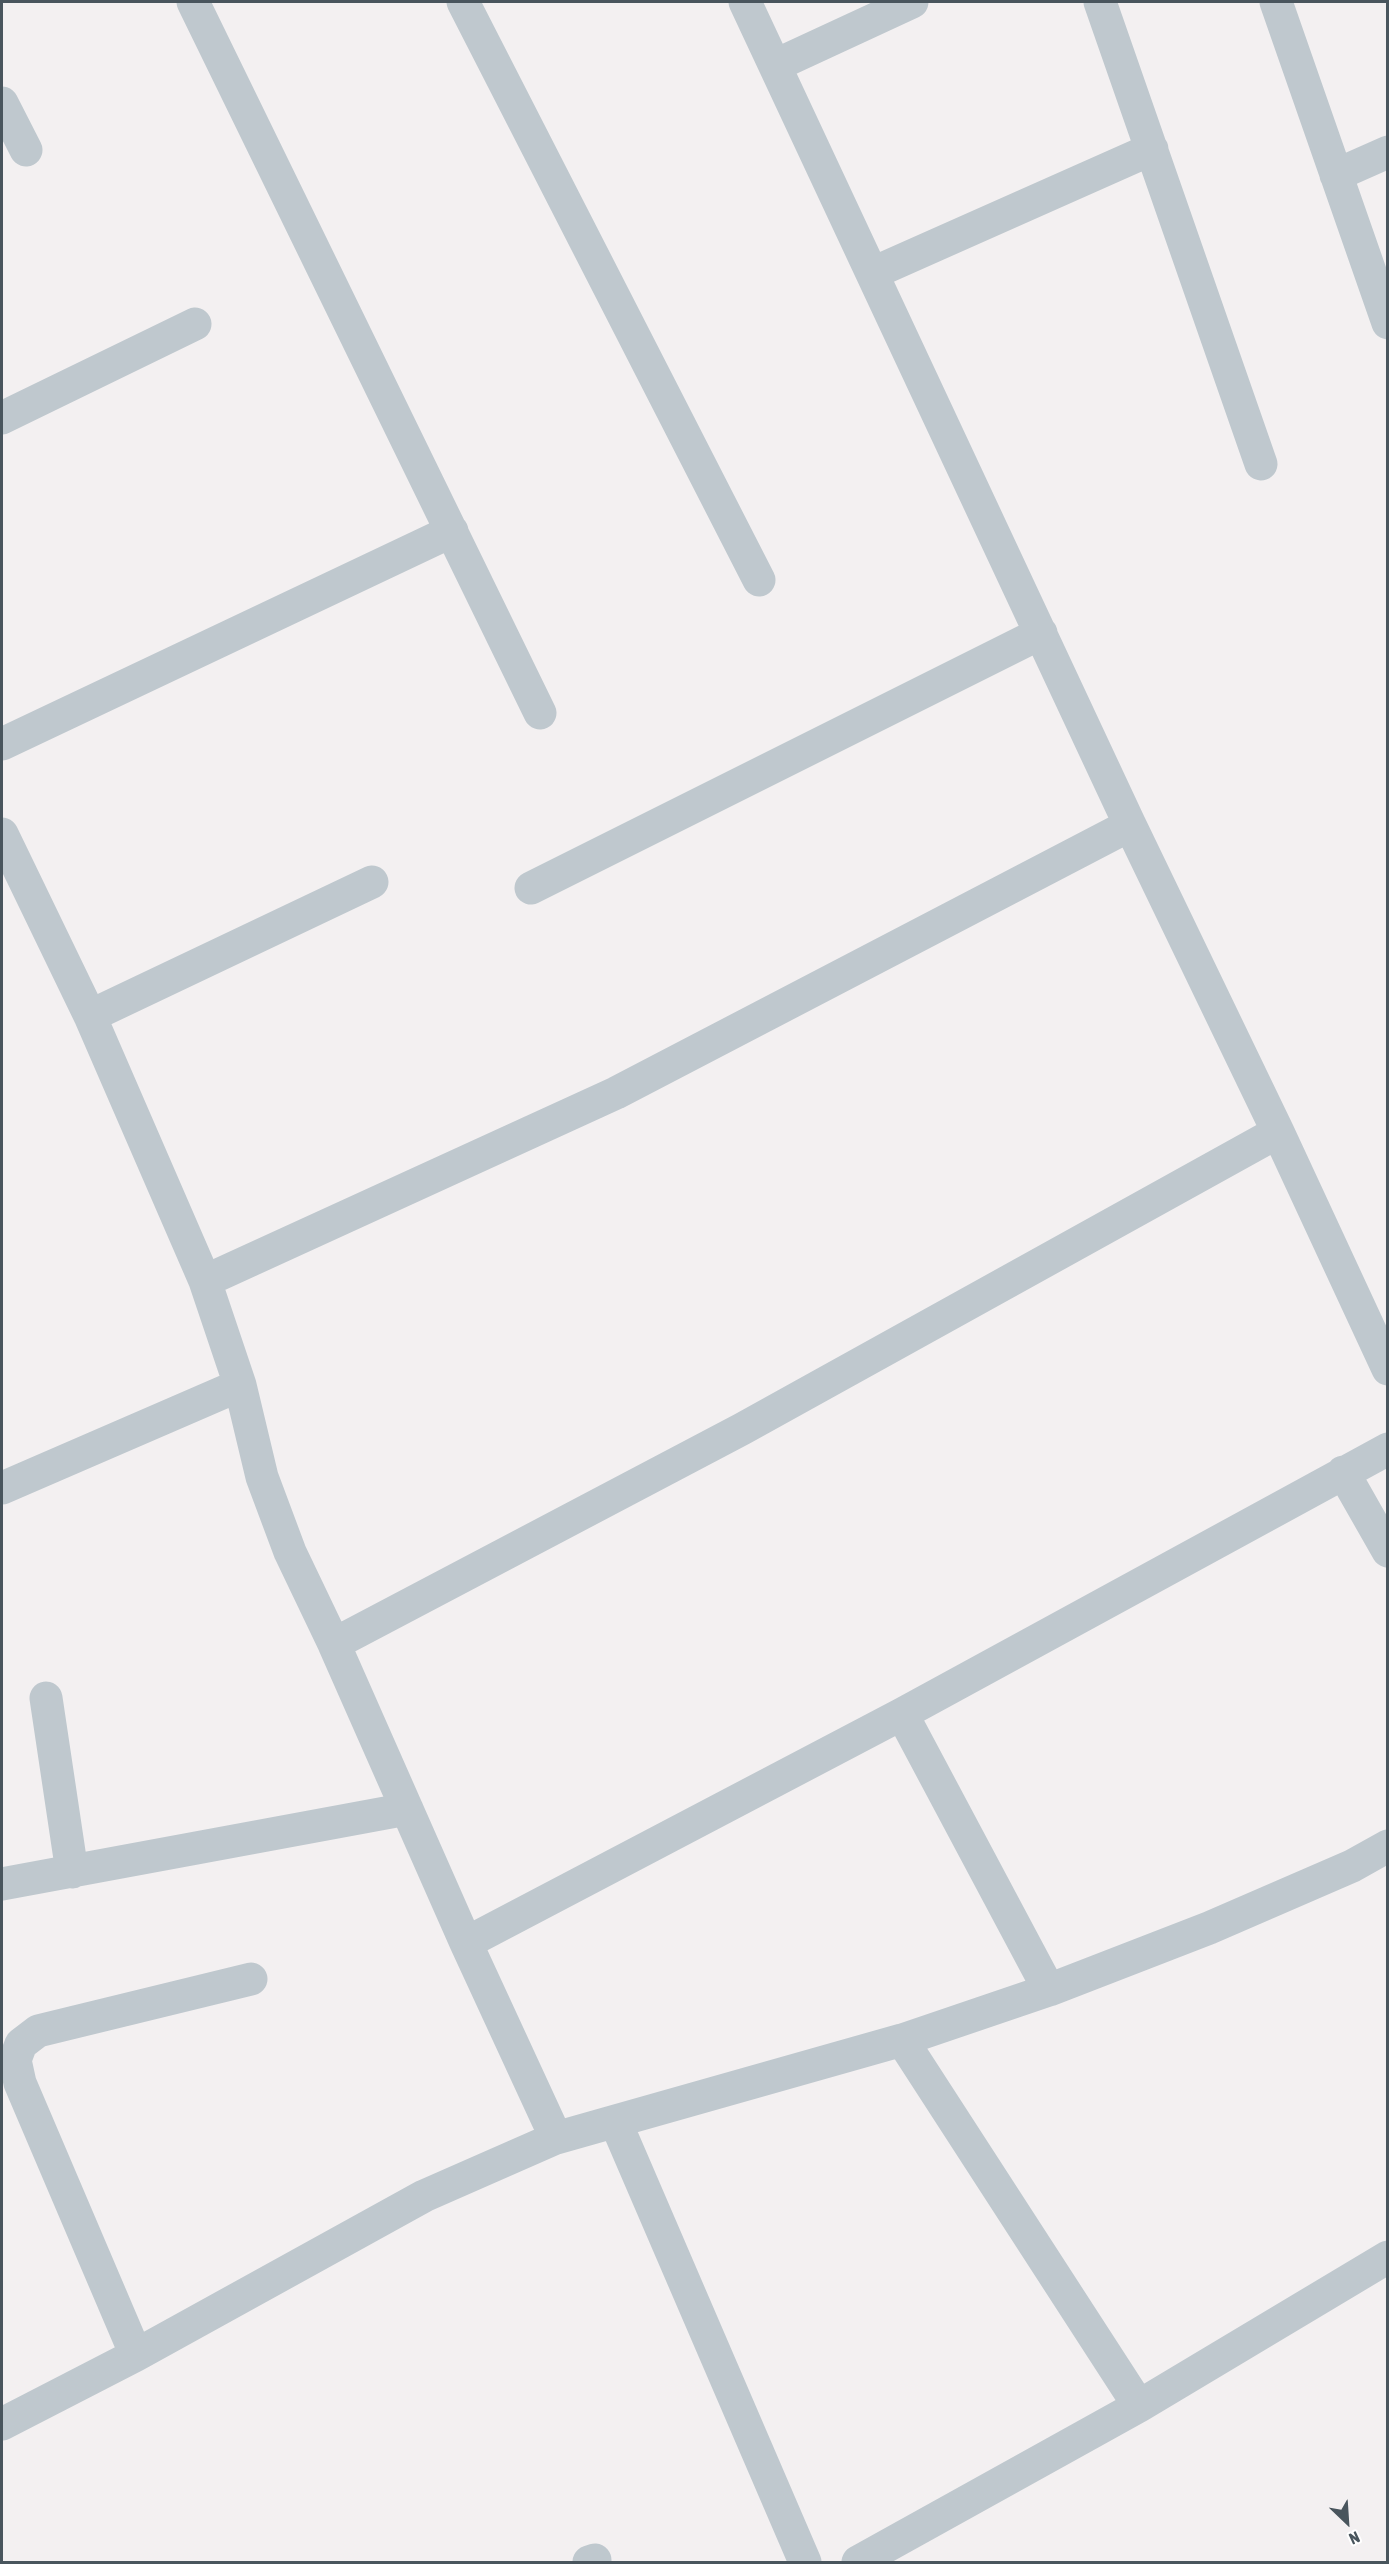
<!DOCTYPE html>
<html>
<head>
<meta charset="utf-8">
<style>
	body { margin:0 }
	#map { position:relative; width:1389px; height:2564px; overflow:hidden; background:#f3f0f1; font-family:"Asap Condensed",sans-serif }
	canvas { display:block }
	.frame { position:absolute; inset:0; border:3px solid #49555d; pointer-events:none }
	.north { position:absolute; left:1317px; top:2492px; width:60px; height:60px; -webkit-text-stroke:4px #fff; paint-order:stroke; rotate:155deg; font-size:16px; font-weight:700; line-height:24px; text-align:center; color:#49555d }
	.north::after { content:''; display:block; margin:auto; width:21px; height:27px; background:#49555d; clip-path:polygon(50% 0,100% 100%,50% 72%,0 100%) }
</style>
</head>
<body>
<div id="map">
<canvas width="1389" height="2564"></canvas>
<div class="frame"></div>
<div class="north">N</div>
</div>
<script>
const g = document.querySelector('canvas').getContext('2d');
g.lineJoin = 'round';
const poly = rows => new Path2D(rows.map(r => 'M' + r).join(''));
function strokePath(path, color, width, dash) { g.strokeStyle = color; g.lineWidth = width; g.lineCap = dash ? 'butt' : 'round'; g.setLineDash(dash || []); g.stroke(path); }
const minor = poly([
	[193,2,540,713],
	[463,2,759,580],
	[745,2,1130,825],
	[1100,2,1261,464],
	[1276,2,1388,323],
	[776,65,912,2],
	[2,103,26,150],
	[1336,175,1388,152],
	[873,273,1152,149],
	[2,418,195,324],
	[2,744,452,531],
	[2,834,90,1016,205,1281,240,1385,262,1477,290,1552,334,1644,466,1943,556,2138],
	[531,888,1041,633],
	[90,1016,372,882],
	[205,1281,616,1093,1130,825,1278,1132,1388,1369],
	[1343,1472,1388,1551],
	[2,1488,240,1385],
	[334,1644,742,1429,1278,1132],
	[46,1698,72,1872],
	[902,1714,1049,1990],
	[2,1884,407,1809],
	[466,1943,902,1714,1388,1449],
	[902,2040,1139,2406,1388,2257],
	[616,2123,805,2562],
	[136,2355,20,2083,15,2060,21,2044,38,2031,251,1979],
	[2,2424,136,2355,424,2196,556,2138,902,2040,1049,1990,1209,1928,1352,1866,1388,1846],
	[589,2562,595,2560],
	[858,2562,1139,2406]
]);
strokePath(minor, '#bfc8ce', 33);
</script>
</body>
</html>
